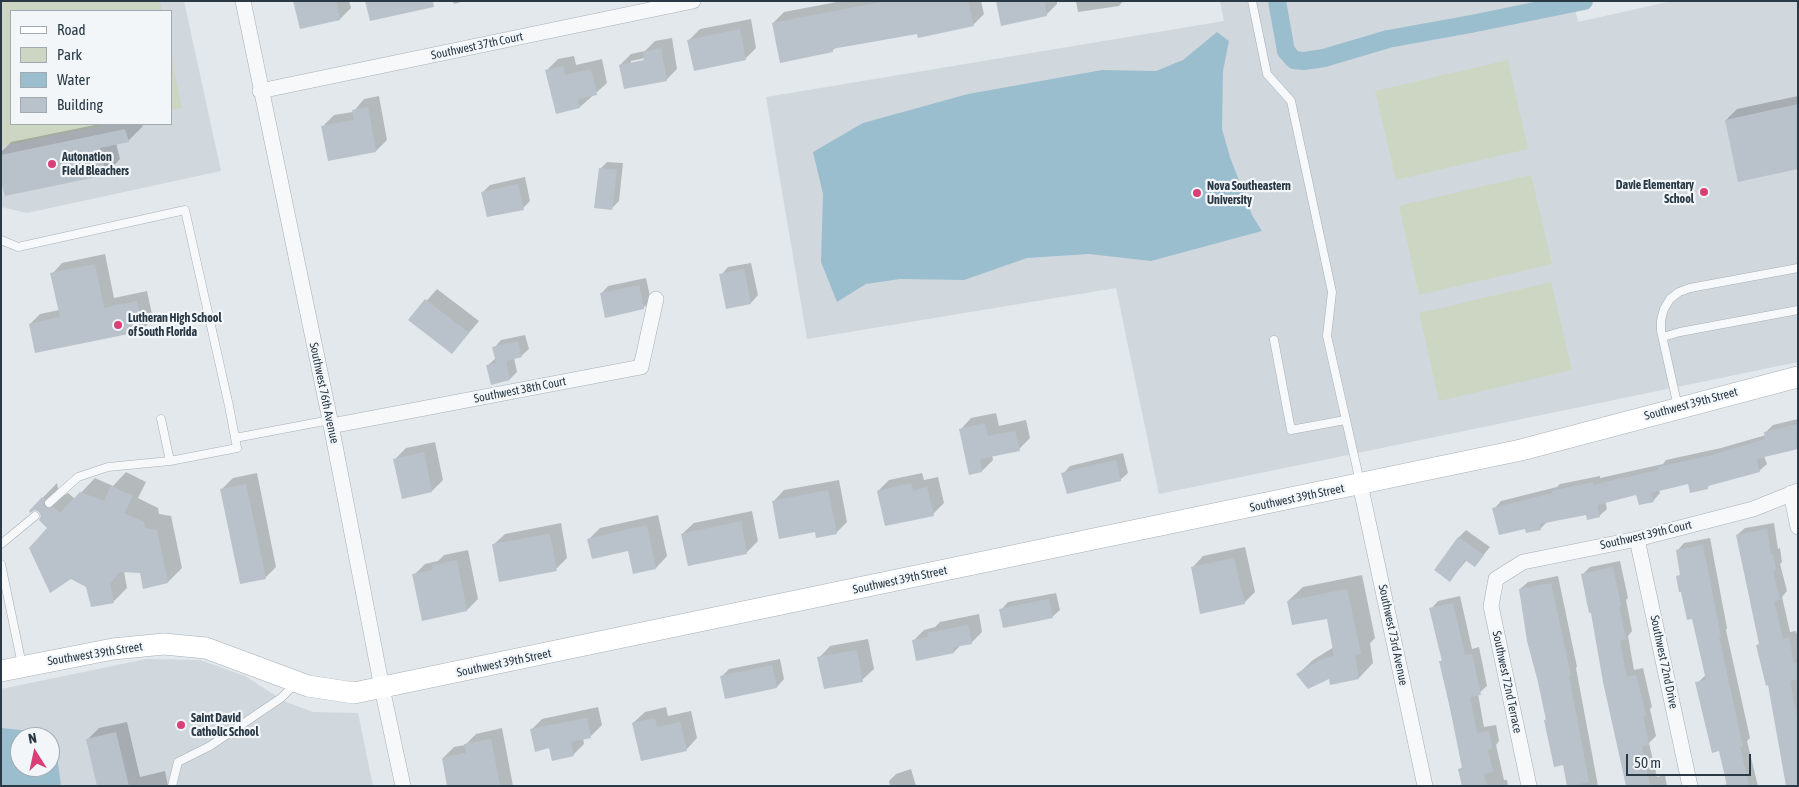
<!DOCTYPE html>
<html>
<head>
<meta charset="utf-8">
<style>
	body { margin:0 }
	#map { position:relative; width:1799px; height:787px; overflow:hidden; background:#e2e8ec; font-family:"Asap Condensed",sans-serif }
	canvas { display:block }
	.frame { position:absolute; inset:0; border:2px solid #293945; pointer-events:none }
	.legend { position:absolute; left:10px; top:10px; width:162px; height:115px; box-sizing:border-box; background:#f2f6f9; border:1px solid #a2aab1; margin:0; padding:6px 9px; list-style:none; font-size:15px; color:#293945 }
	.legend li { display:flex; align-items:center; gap:10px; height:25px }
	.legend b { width:25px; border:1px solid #a2aab1 }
	.north { position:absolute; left:10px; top:727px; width:50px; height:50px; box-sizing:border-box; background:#f2f6f9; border:1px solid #a2aab1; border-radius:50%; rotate:350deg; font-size:14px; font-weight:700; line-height:20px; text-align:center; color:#293945 }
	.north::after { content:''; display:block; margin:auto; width:18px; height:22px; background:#d84076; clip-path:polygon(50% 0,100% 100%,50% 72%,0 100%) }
	.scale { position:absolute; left:1626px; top:754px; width:125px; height:22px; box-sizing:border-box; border:2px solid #293945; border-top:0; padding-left:6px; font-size:15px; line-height:18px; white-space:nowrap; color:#293945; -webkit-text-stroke:4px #f2f6f9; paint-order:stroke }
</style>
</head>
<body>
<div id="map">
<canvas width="1799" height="787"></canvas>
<div class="frame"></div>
<ul class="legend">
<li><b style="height:6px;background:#fff"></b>Road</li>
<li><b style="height:14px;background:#ccd6c3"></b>Park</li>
<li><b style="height:14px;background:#9bbece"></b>Water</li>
<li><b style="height:14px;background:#b9c2ca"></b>Building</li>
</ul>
<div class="north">N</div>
<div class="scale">50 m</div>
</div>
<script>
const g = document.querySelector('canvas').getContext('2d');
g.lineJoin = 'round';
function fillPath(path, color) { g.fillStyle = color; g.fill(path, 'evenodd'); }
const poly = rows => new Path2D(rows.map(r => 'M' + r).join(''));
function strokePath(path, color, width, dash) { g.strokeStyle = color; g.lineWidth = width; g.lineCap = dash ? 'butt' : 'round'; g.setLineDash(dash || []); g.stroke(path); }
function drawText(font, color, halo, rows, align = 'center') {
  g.font = font + ' "Asap Condensed",sans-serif'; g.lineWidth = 4.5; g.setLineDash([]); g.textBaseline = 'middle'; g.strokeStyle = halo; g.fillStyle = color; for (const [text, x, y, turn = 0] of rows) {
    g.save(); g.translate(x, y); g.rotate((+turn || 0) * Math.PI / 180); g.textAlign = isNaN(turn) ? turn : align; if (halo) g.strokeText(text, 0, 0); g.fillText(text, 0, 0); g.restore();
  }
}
const built = poly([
	[1,1,184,1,221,171,27,213,1,207],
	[11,11,171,11,171,124,11,124],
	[1220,1,1573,1,1578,22,1672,1,1798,1,1798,362,1159,494,1116,288,807,339,766,97,1224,21],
	[146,659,200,660,245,676,286,702,313,712,358,713,373,786,1,786,1,689],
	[20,737,50,737,50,767,20,767]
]);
const green = poly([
	[1,1,160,1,162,11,11,11,11,124,108,124,1,146],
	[171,55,182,108,171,110],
	[1508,60,1528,149,1396,180,1375,91],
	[1531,175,1552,264,1419,295,1399,206],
	[1551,282,1572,370,1439,401,1419,313]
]);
const water = poly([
	[1217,32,1229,41,1223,71,1222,129,1230,157,1252,215,1262,231,1151,261,1089,254,1027,258,964,280,900,279,866,284,837,302,821,262,823,194,813,152,863,123,968,94,1102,70,1156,71,1183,60],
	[1,728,40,732,44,737,20,737,20,767,50,767,50,745,57,755,61,786,1,786]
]);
const shadow = poly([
	[294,1,349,1,351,8,340,19],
	[453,1,465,1,454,4],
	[842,1,981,1,984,14,973,25,918,32,836,47,832,51,773,23,784,12],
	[997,1,1057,1,1057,4,1046,15],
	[1076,1,1123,1,1119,6,1078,12],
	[751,19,756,48,745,59,689,40,700,29],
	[672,38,677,69,666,80,620,65,631,54,645,51,655,41],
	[650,57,651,60,631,64,631,61],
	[574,56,576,65,602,59,607,83,580,107,547,70,558,59],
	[379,96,387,140,376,151,322,127,334,115,353,112,364,99],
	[1798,96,1798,167,1726,120,1737,109],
	[100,124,142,124,143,126,128,141,116,143,120,159,106,174,1,177,1,152,11,142],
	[607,162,623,163,619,201,612,208,600,169],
	[525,177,530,201,523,208,483,192,490,185],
	[105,254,114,298,147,291,153,319,143,329,36,352,30,324,40,314,59,310,52,274,62,263],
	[751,263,758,295,751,303,721,275,728,267],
	[646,278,651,301,643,308,601,294,608,286],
	[437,289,479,321,452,353,410,320],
	[525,335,529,349,521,356,514,358,517,372,510,379,487,366,496,358,494,348,501,340],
	[996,413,999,426,1026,420,1030,438,1019,449,992,455,993,460,982,471,960,430,971,418],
	[1798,419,1798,447,1764,456,1767,464,1759,471,1711,484,1708,487,1689,483,1659,490,1660,493,1653,501,1637,494,1605,501,1607,509,1599,516,1586,514,1548,521,1541,528,1527,532,1526,528,1494,509,1501,501,1557,487,1560,484,1600,476,1600,478,1663,464,1666,460,1721,448,1766,435,1765,433,1773,425],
	[435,442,443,480,432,491,395,459,406,448],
	[1123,453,1128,473,1120,480,1063,474,1070,466],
	[126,472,146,482,138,498,158,508,159,514,171,516,182,568,168,582,141,572,124,571,127,588,113,602,87,586,40,511,34,509,30,511,57,483,59,493,65,495,68,493,75,499,95,478,113,486],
	[257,473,276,567,265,578,222,489,233,478],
	[922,473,924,480,938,477,944,503,933,514,878,491,889,480],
	[839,480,847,522,836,533,816,531,773,502,784,490],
	[752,511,758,541,747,552,689,564,682,534,694,523],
	[658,515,667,556,656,568,629,550,589,539,600,528],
	[561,523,567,558,556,569,493,545,505,534],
	[1774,523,1778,549,1780,548,1782,562,1780,564,1787,591,1782,597,1790,632,1796,631,1798,638,1798,786,1758,645,1760,642,1737,535,1745,528],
	[1466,530,1490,547,1475,565,1467,560,1450,580,1436,570,1459,537],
	[1710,538,1727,628,1726,630,1750,738,1747,741,1758,786,1724,786,1728,783,1720,750,1697,683,1706,675,1693,617,1678,577,1681,573,1677,551,1684,543],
	[1245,547,1255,592,1244,603,1192,568,1203,556],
	[468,550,478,599,467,610,414,575,425,564,438,561,444,555],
	[1620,561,1628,598,1626,600,1632,631,1628,636,1634,670,1643,668,1652,707,1650,709,1656,736,1649,743,1657,777,1665,775,1667,786,1628,786,1592,611,1582,575,1590,567],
	[1362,575,1375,638,1370,643,1373,663,1359,678,1298,674,1313,660,1334,647,1328,617,1288,601,1303,587],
	[1558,576,1577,667,1576,668,1598,786,1568,786,1564,764,1545,720,1547,719,1520,589,1528,582],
	[1056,593,1060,610,1052,617,1001,610,1008,602],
	[1460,596,1472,649,1479,647,1487,686,1478,694,1484,727,1496,725,1499,741,1496,745,1504,780,1507,780,1508,786,1463,786,1460,769,1463,766,1440,662,1443,659,1431,609,1438,601],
	[979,614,982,632,971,643,962,644,954,652,917,659,913,641,924,630,935,627,940,622],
	[868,639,874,669,862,680,819,658,830,646],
	[780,659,784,679,777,687,722,676,729,669],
	[598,707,602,725,591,736,583,738,584,744,573,755,550,747,531,730,542,719],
	[666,707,668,716,691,711,697,738,686,750,633,723,645,712],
	[127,722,140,777,165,771,168,786,98,786,88,739,99,728],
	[502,728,513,786,449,786,443,758,454,747,465,745,476,734],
	[911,769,916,786,890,786,889,781,896,774]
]);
const canal = poly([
	[1277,1,1286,51,1294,60,1304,61,1324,58,1388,39,1471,24,1584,1]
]);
const building = poly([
	[293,1,336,1,340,20,300,29],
	[365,1,433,1,434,7,370,21],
	[887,1,968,1,974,26,918,38,917,34,832,49,833,52,780,63,772,23],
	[996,1,1044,1,1047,16,1001,26],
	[740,29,746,60,694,71,687,40],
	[661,48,667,81,624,89,619,65,644,60,643,52],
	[563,66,565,75,591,69,597,95,578,99,580,108,556,114,545,70],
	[1798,104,1798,169,1738,182,1725,120],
	[368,107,376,152,328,161,321,126,354,120,352,110],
	[125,129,129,142,100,148,106,175,5,196,1,182,1,155],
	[599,168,617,170,612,210,594,208],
	[518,184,524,210,487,217,481,192],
	[95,264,104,308,137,301,143,331,35,353,29,324,60,317,50,273],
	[744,269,751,304,726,309,719,274],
	[639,285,644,309,605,318,600,293],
	[425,299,469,333,452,354,408,320],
	[518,341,522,357,506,361,510,380,491,385,486,365,496,363,492,347],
	[985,423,988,436,1015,431,1020,451,980,459,982,472,969,475,959,429],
	[1798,424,1798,449,1756,459,1760,472,1708,486,1708,489,1690,493,1688,484,1651,493,1654,502,1639,505,1636,495,1597,505,1600,517,1587,520,1586,515,1540,524,1541,530,1526,533,1525,529,1499,535,1492,508,1552,493,1552,491,1593,482,1593,485,1658,470,1658,467,1713,455,1765,439,1764,432],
	[424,452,432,492,402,499,393,459],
	[1116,460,1121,481,1067,494,1061,473],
	[911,483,913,491,927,487,934,516,885,526,877,491],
	[246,484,266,579,240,584,220,489],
	[111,486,133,496,124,513,144,522,145,528,157,530,168,583,143,589,140,573,120,572,110,583,114,603,91,607,86,587,71,579,50,593,29,548,47,528,39,520,41,516,39,512,35,510,30,513,29,511,42,497,45,499,43,504,45,507,50,509,53,507,60,513,80,492,104,501],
	[828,490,837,534,816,538,815,532,779,539,772,501],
	[741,521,747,554,688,566,681,534],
	[647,525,656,569,633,574,628,551,592,559,587,539],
	[1767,529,1771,555,1773,555,1776,570,1773,571,1780,600,1774,601,1783,639,1789,637,1794,663,1796,663,1798,670,1798,679,1790,681,1798,722,1798,786,1786,786,1768,685,1766,686,1756,645,1759,644,1736,535],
	[550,534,557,571,499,582,492,544],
	[1458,537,1484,555,1475,567,1465,560,1450,582,1434,570],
	[1703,545,1721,637,1719,637,1743,747,1740,747,1749,786,1727,786,1719,751,1712,753,1695,682,1706,680,1692,619,1687,620,1681,592,1679,592,1676,576,1680,575,1676,550],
	[1234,558,1245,604,1200,614,1191,567],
	[457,560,467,611,422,621,412,574,433,570,432,565],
	[1613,567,1621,606,1619,607,1626,639,1620,641,1627,677,1636,675,1646,715,1643,716,1649,745,1642,746,1650,786,1626,786,1603,682,1591,613,1589,613,1581,574],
	[1551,583,1571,676,1569,676,1589,782,1570,786,1567,786,1563,765,1554,767,1544,720,1546,720,1538,682,1527,641,1519,589],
	[1347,589,1361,654,1355,655,1359,679,1330,685,1329,679,1308,689,1296,674,1322,659,1334,656,1327,619,1292,625,1287,601],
	[1049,599,1053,618,1003,628,999,609],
	[1453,603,1465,655,1472,654,1481,695,1470,697,1477,733,1489,731,1492,749,1488,750,1493,772,1484,774,1487,786,1462,786,1458,769,1462,768,1450,708,1439,661,1442,661,1429,608],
	[968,625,972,644,953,647,954,653,916,661,912,640,928,637,927,633],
	[857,650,863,682,824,689,817,657],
	[772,665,777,688,725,699,720,676],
	[587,718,591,738,571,742,574,756,552,761,549,748,535,752,530,729],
	[655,718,657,727,680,722,687,751,641,761,632,723],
	[116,732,129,786,97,786,86,739],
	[491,739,500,786,447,786,442,758,466,753,464,744]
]);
const lane = poly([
	[1252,1,1267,74,1291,101,1332,292,1327,336,1360,482],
	[1,240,18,247,185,210,229,406,237,448,170,461,161,419],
	[1663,337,1680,332,1798,310],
	[1274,340,1291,430,1345,420],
	[1678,407,1661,331,1661,320,1664,309,1670,299,1679,292,1690,288,1798,268],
	[235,438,330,420],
	[49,503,78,477,108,467,170,461],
	[1,544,35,516],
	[1,564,22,665],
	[172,786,178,762,210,746,281,698,296,683]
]);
const street = poly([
	[243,1,330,420,382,688,403,786],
	[260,91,693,1],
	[331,426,641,367,656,299],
	[1360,484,1425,786],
	[1791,493,1798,527],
	[1637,539,1690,786],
	[1529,786,1491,606,1496,579,1523,562,1637,539,1753,509,1798,491]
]);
const secondary = poly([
	[1,671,113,649,164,644,206,648,308,686,354,693,1521,450,1798,377]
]);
const markers = [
	[52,164,5,"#d84076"],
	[1704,192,5,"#d84076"],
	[1197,193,5,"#d84076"],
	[118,325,5,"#d84076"],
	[181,725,5,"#d84076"]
];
const streetNames = [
	["Southwest 37th Court",477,46,-12],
	["Southwest 38th Court",520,390,-11],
	["Southwest 76th Avenue",324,393,78],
	["Southwest 39th Street",1691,404,-15],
	["Southwest 39th Street",1297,498,-12],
	["Southwest 39th Court",1646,535,-13],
	["Southwest 39th Street",900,580,-12],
	["Southwest 73rd Avenue",1393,635,78],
	["Southwest 39th Street",95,654,-9],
	["Southwest 72nd Drive",1664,662,78],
	["Southwest 39th Street",504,663,-12],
	["Southwest 72nd Terrace",1507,682,78]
];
const poiNames = [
	["Autonation",62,157],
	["FIeld Bleachers",62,171],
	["Davie Elementary",1694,185,"right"],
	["School",1694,199,"right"],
	["Nova Southeastern",1207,186],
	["University",1207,200],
	["Lutheran High School",128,318],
	["of South Florida",128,332],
	["Saint David",191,718],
	["Catholic School",191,732]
];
fillPath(built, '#d0d8de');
fillPath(green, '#ccd6c3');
fillPath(water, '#9bbece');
fillPath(shadow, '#0003');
strokePath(canal, '#9bbece', 18);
fillPath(building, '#b9c2ca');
strokePath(lane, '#a7b0b7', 9);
strokePath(street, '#a7b0b7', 16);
strokePath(secondary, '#a7b0b7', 22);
strokePath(lane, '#f6f8f9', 8);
strokePath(street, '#f6f8f9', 15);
strokePath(secondary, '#fff', 21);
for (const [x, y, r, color] of markers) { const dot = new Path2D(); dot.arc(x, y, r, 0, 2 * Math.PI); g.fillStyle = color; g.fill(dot); strokePath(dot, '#f2f6f9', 2); }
drawText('12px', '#293945', '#f2f6f9', streetNames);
drawText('bold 12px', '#293945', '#f2f6f9', poiNames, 'left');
</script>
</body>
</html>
